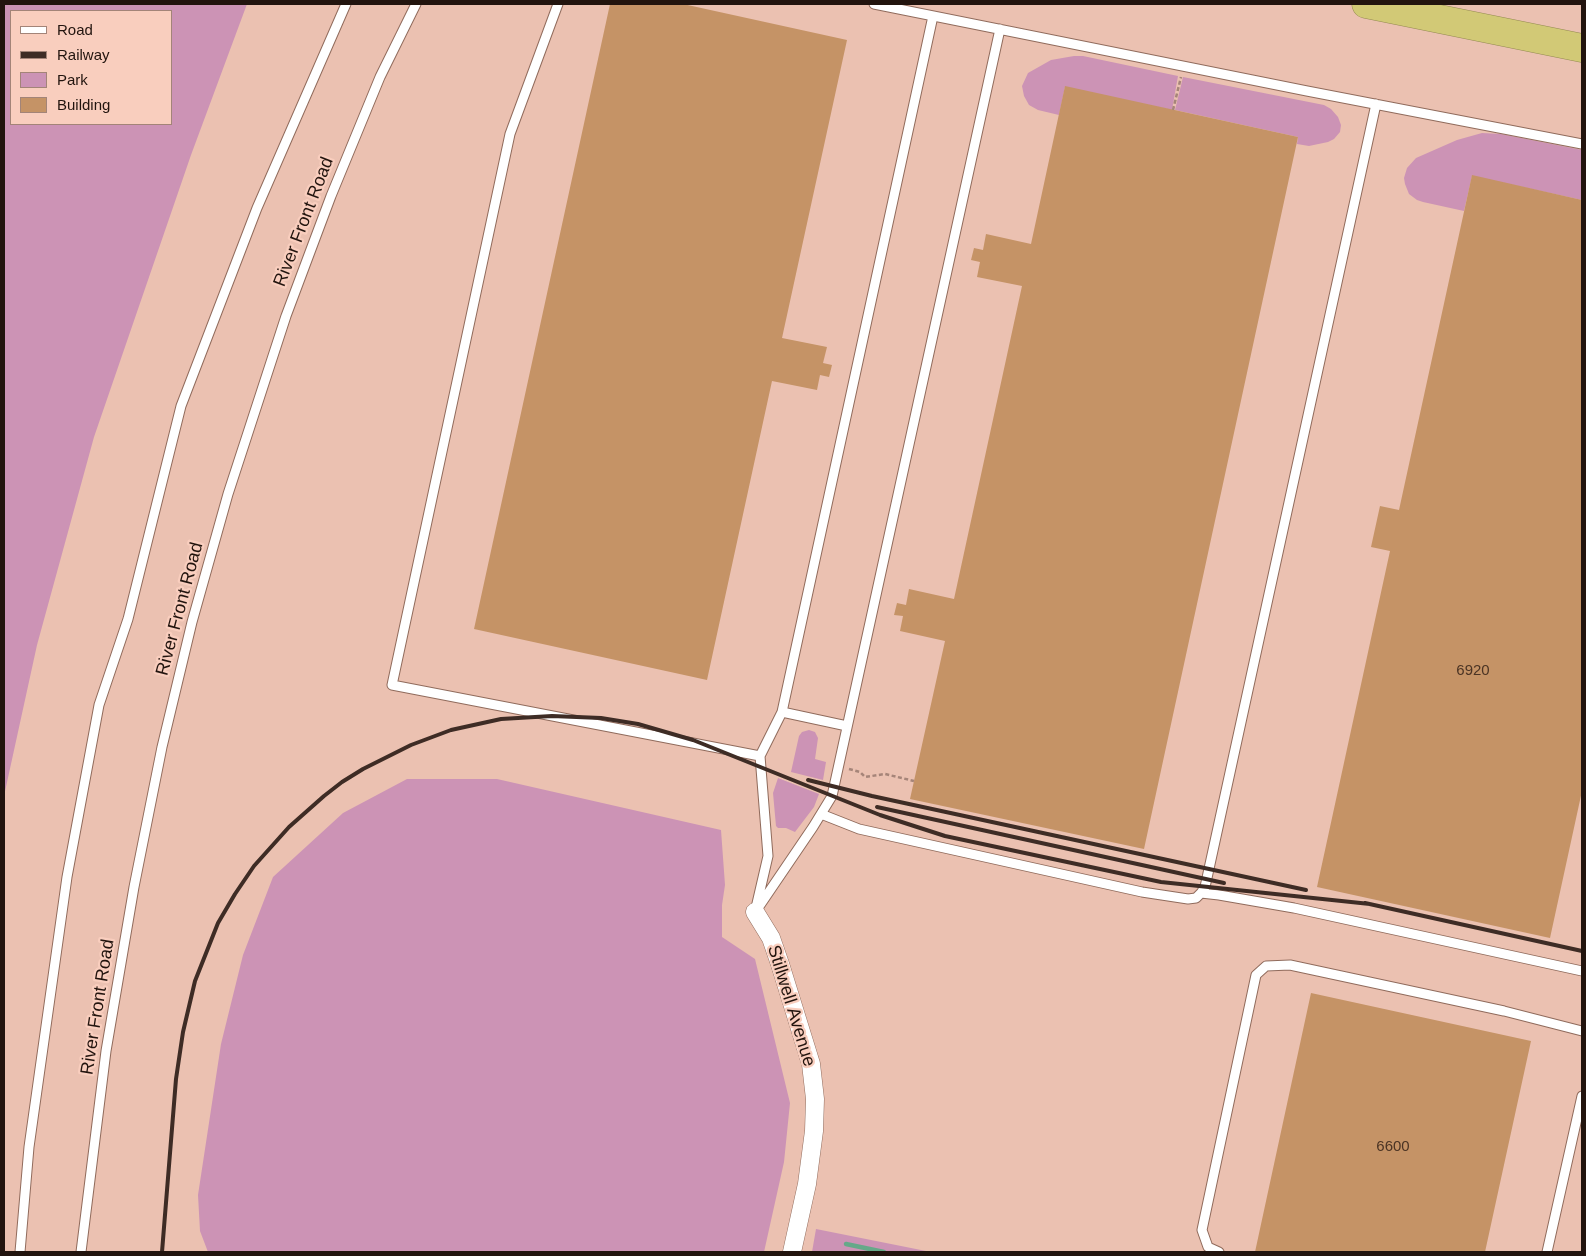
<!DOCTYPE html>
<html>
<head>
<meta charset="utf-8">
<style>
	body { margin:0 }
	#map { position:relative; width:1586px; height:1256px; overflow:hidden; background:#ebc1b1; font-family:Helvetica,sans-serif }
	canvas { display:block }
	.frame { position:absolute; inset:0; border:5px solid #22140e; pointer-events:none }
	.legend { position:absolute; left:10px; top:10px; width:162px; height:115px; box-sizing:border-box; background:#f9cebe; border:1px solid #a38478; margin:0; padding:6px 9px; list-style:none; font-size:15px; color:#22140e }
	.legend li { display:flex; align-items:center; gap:10px; height:25px }
	.legend b { width:25px; border:1px solid #a38478 }
</style>
</head>
<body>
<div id="map">
<canvas width="1586" height="1256"></canvas>
<div class="frame"></div>
<ul class="legend">
<li><b style="height:6px;background:#fff"></b>Road</li>
<li><b style="height:6px;background:#3e2c25"></b>Railway</li>
<li><b style="height:14px;background:#cc93b5"></b>Park</li>
<li><b style="height:14px;background:#c59366"></b>Building</li>
</ul>
</div>
<script>
const g = document.querySelector('canvas').getContext('2d');
g.lineJoin = 'round';
function fillPath(path, color) { g.fillStyle = color; g.fill(path, 'evenodd'); }
const poly = rows => new Path2D(rows.map(r => 'M' + r).join(''));
function strokePath(path, color, width, dash) { g.strokeStyle = color; g.lineWidth = width; g.lineCap = dash ? 'butt' : 'round'; g.setLineDash(dash || []); g.stroke(path); }
function drawText(font, color, halo, rows, align = 'center') {
  g.font = font + ' Helvetica,sans-serif'; g.lineWidth = 4.5; g.setLineDash([]); g.textBaseline = 'middle'; g.strokeStyle = halo; g.fillStyle = color; for (const [text, x, y, turn = 0] of rows) {
    g.save(); g.translate(x, y); g.rotate((+turn || 0) * Math.PI / 180); g.textAlign = isNaN(turn) ? turn : align; if (halo) g.strokeText(text, 0, 0); g.fillText(text, 0, 0); g.restore();
  }
}
const green = poly([
	[4,4,247,4,191,155,94,437,37,645,4,796],
	[171,11,171,124,11,124,11,11],
	[1074,56,1083,56,1178,76,1172,110,1065,87,1059,115,1038,110,1029,105,1024,96,1022,86,1028,73,1051,60],
	[1183,77,1324,105,1331,109,1338,117,1341,125,1340,132,1334,139,1328,142,1309,146,1297,144,1298,137,1175,110],
	[1482,133,1501,134,1582,150,1582,200,1472,176,1464,211,1423,202,1417,200,1409,194,1405,184,1404,178,1407,168,1416,158,1457,140],
	[809,730,815,732,818,738,815,759,826,762,823,780,791,772,799,736,802,732],
	[778,778,819,794,814,807,795,832,786,828,778,828,776,826,773,793],
	[407,779,497,779,721,830,725,885,722,905,722,937,755,959,790,1103,784,1162,764,1252,208,1252,200,1231,198,1195,221,1044,243,955,273,877,343,813],
	[816,1229,931,1252,812,1252]
]);
const stream = poly([
	[846,1244,884,1252]
]);
const building = poly([
	[610,4,683,4,847,40,782,338,827,347,823,363,832,365,829,377,820,375,817,390,772,381,707,680,474,629],
	[1065,86,1298,137,1144,849,910,799,945,641,900,631,903,616,894,615,897,603,906,605,909,589,954,599,1022,286,977,277,980,262,971,260,974,248,983,250,986,234,1031,244],
	[1472,175,1582,200,1582,791,1550,938,1317,887,1390,551,1371,547,1380,506,1399,510],
	[1311,993,1531,1041,1485,1252,1255,1252]
]);
const path = poly([
	[1173,110,1181,77],
	[849,769,860,772,865,777,885,774,914,781]
]);
const service = poly([
	[558,4,510,134,392,685,760,756,768,856,755,912],
	[874,4,1307,91,1582,144],
	[782,712,847,726],
	[760,756,782,712,933,16],
	[821,814,859,829,1142,892,1188,899,1196,898,1201,893,1205,887,1376,104],
	[1201,893,1219,895,1294,908,1582,971],
	[758,908,813,827,832,796,1000,29],
	[20,1252,29,1147,67,877,99,705,128,619,181,406,257,208,346,4],
	[81,1252,106,1051,134,887,162,747,192,622,228,494,286,316,331,196,380,77,416,4],
	[1219,1252,1208,1247,1202,1230,1256,975,1266,966,1290,965,1504,1011,1582,1031],
	[1547,1252,1582,1096]
]);
const minor = poly([
	[755,912,771,938,780,964,811,1064,815,1099,814,1131,807,1184,792,1252]
]);
const motorway = poly([
	[1366,4,1582,48]
]);
const rail = poly([
	[808,780,872,796,1306,890],
	[877,807,1224,883],
	[1365,903,1582,951],
	[162,1252,176,1079,183,1032,195,981,218,923,235,894,254,866,289,827,324,796,342,782,363,769,411,745,451,730,501,719,552,716,601,718,638,724,693,740,880,815,945,836,1161,882,1370,904]
]);
const numberNames = [
	["6920",1473,671],
	["6600",1393,1147]
];
const streetNames = [
	["River Front Road",304,222,-69],
	["River Front Road",180,609,-75],
	["Stillwell Avenue",791,1006,73],
	["River Front Road",98,1007,-81]
];
fillPath(green, '#cc93b5');
strokePath(stream, '#65a989', 4.5);
fillPath(building, '#c59366');
strokePath(service, '#906b5c', 11);
strokePath(minor, '#906b5c', 19);
strokePath(motorway, '#948a52', 29);
strokePath(path, '#a68579', 2.5, [4, 2.5]);
strokePath(service, '#fff', 9);
strokePath(minor, '#fff', 18);
strokePath(motorway, '#d2c976', 28);
strokePath(rail, '#3e2c25', 4);
drawText('15px', '#4b3424', null, numberNames);
drawText('18px', '#22140e', '#f9cebe', streetNames);
</script>
</body>
</html>
